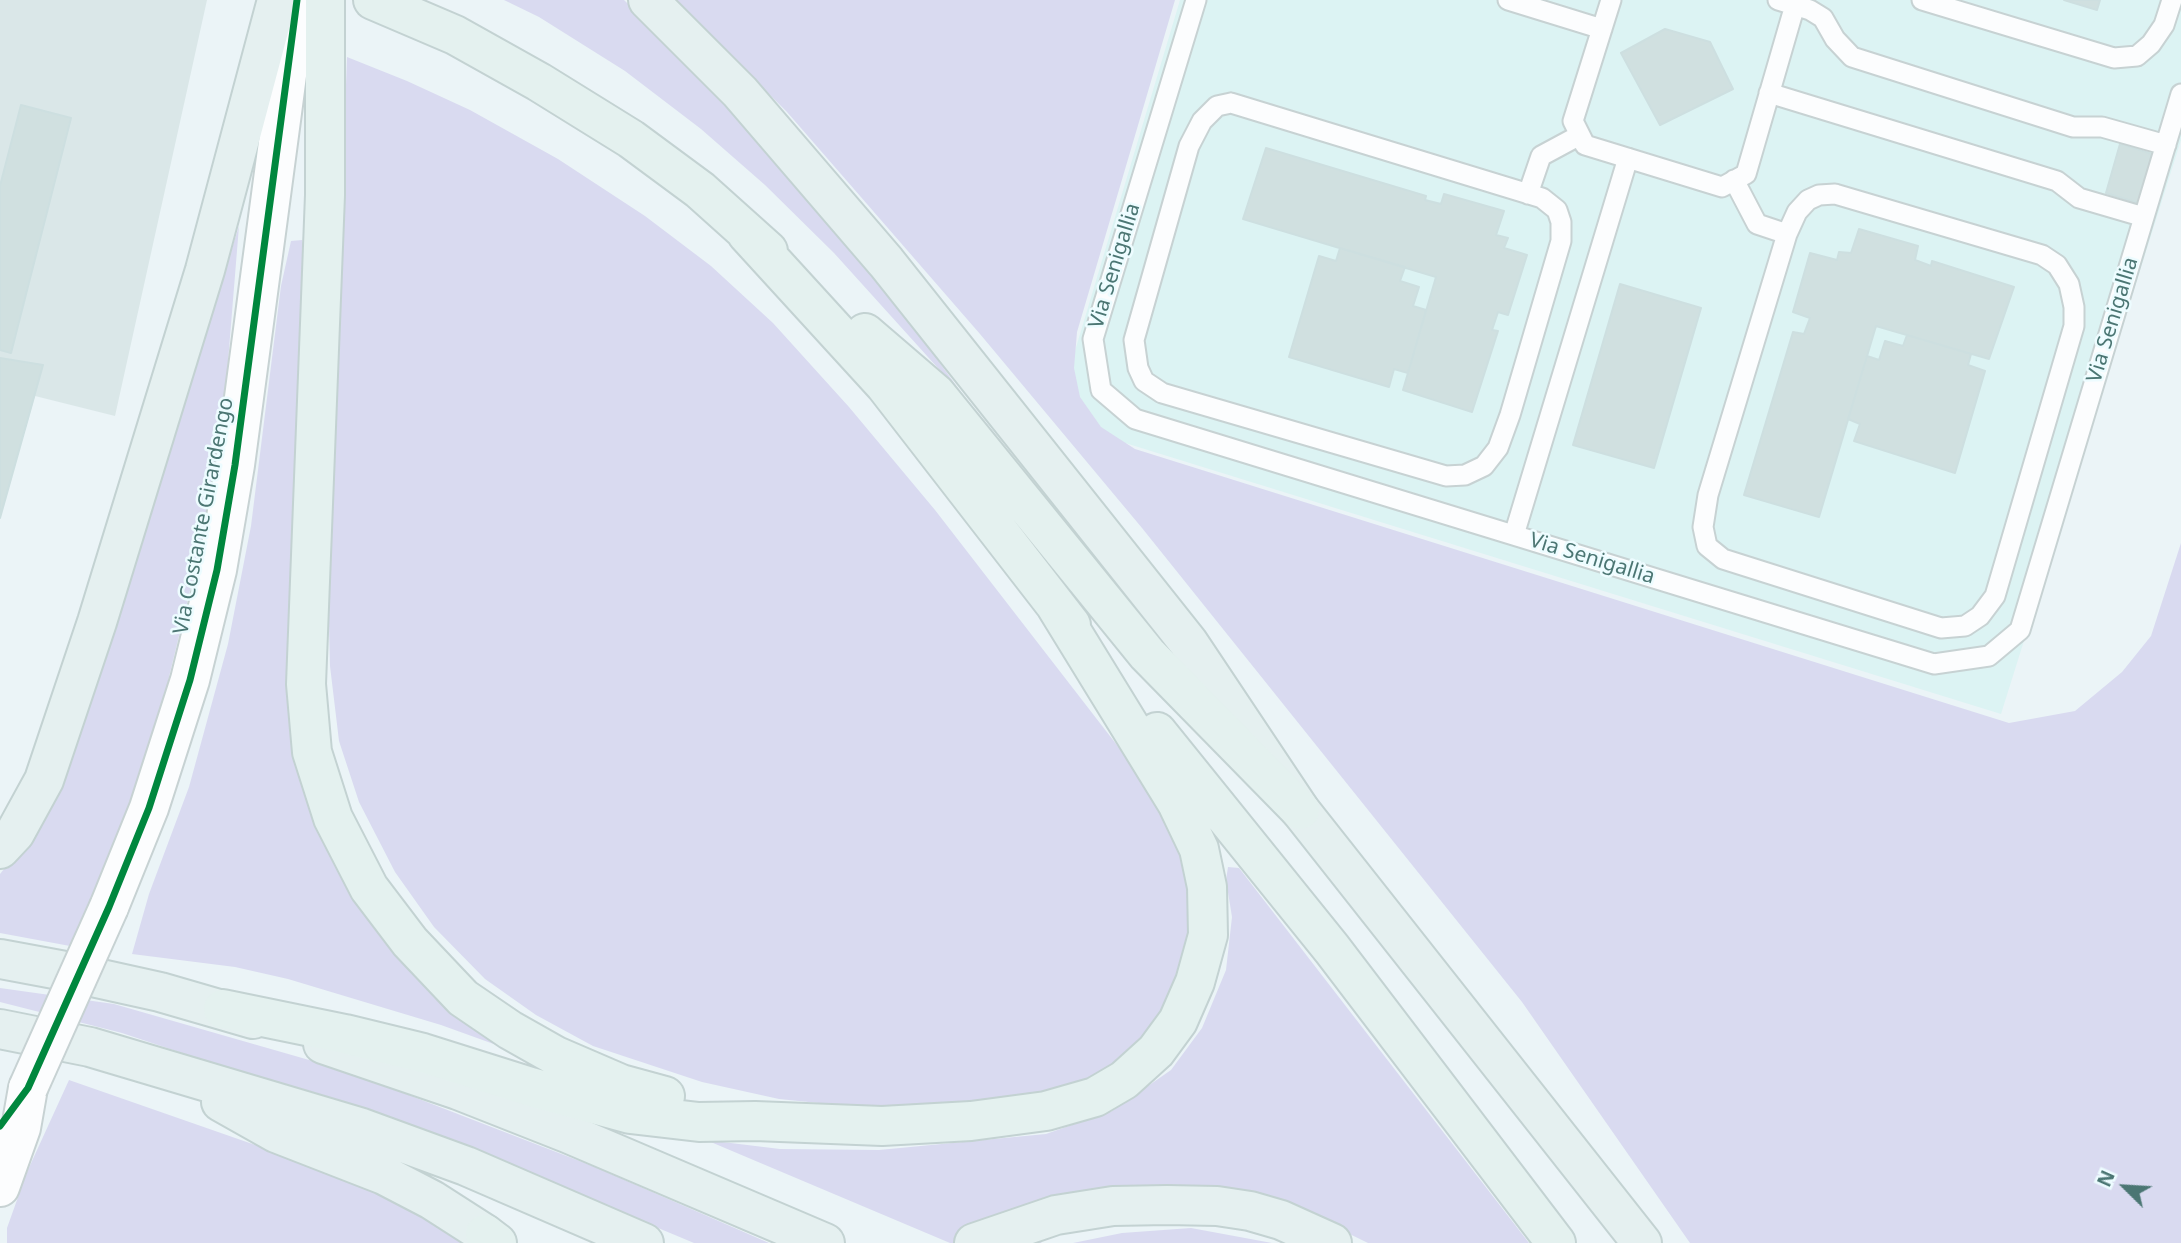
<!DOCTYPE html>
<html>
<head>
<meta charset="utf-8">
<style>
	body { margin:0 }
	#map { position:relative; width:2181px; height:1243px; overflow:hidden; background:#ebf4f7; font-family:"Noto Sans",sans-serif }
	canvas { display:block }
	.north { position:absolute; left:2090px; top:1152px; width:70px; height:70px; -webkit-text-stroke:5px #edfcff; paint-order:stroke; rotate:294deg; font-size:19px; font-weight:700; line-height:28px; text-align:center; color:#4b7673 }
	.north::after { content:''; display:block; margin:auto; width:24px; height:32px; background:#4b7673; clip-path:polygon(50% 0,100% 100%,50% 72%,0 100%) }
</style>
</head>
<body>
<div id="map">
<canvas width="2181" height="1243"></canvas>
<div class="north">N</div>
</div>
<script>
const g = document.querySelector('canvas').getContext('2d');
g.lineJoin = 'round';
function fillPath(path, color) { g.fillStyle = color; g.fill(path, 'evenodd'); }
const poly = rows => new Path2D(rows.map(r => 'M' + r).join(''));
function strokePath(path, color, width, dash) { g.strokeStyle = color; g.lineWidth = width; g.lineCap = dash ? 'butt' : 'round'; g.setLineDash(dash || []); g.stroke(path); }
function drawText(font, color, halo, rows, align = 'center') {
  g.font = font + ' "Noto Sans",sans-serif'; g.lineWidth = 5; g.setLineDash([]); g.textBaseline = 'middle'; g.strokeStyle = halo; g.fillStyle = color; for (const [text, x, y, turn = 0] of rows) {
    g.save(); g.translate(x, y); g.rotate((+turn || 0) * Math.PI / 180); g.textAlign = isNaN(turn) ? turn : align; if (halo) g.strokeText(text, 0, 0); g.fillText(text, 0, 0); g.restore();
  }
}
const commercial = poly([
	[1180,0,2181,0,2181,140,2001,714,1054,421]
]);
const industrial = poly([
	[0,0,207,0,115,416,35,396,0,518]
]);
const green = poly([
	[504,0,624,0,692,66,866,260,965,398,834,253,765,185,701,129,625,71,539,17],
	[675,0,1175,0,1077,332,1074,368,1080,397,1101,427,1135,449,2009,723,2075,711,2122,672,2151,636,2181,543,2181,1243,1690,1243,1522,1002,1142,528,980,334,787,112],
	[347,57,407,81,470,110,558,159,645,216,711,266,773,323,849,407,935,510,1161,802,1190,865,1197,919,1165,1014,1138,1046,1097,1078,1056,1094,990,1102,858,1107,779,1099,702,1082,593,1046,536,1015,485,979,434,927,395,872,359,802,339,741,330,666,328,583],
	[239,226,223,423,208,516,161,710,129,806,104,880,70,946,0,933,0,874,38,827,100,667],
	[302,240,306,252,294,579,340,857,538,1060,441,1025,288,979,235,967,132,954,149,894,189,787,228,644,251,526,281,286,291,241],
	[1228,867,1239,868,1529,1243,1368,1243,1323,1221,1013,1223,1042,1243,950,1243,706,1140,780,1149,879,1150,1046,1134,1112,1111,1171,1070,1202,1028,1226,970,1232,917,1226,880],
	[0,988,114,1004,344,1070,595,1167,769,1243,694,1243,553,1184,272,1083,122,1033,0,1002],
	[69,1080,304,1162,375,1190,434,1224,462,1243,7,1243,7,1228,27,1172],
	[1191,1228,1272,1243,1073,1243,1122,1233]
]);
const building = poly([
	[2064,0,2100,0,2097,10,2064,0],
	[1665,29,1710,42,1733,89,1660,125,1621,53,1665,29],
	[21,105,71,118,11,353,0,350,0,186,21,105],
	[2120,144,2152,154,2138,203,2106,193,2120,144],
	[1266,148,1426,196,1425,200,1441,204,1444,194,1504,211,1496,235,1508,238,1504,248,1527,255,1508,315,1498,312,1492,330,1498,331,1472,412,1403,390,1436,277,1243,219,1266,148],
	[1859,229,1918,246,1915,260,1931,266,1932,261,2014,287,1989,359,1876,326,1819,517,1744,495,1793,332,1804,334,1810,318,1793,312,1810,253,1837,260,1839,252,1851,253,1859,229],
	[1340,248,1405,267,1400,281,1419,287,1413,306,1426,310,1408,373,1394,369,1389,387,1289,357,1319,256,1336,261,1340,248],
	[1620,284,1701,308,1654,468,1573,445,1620,284],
	[1907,335,1971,354,1968,365,1985,371,1955,473,1854,441,1860,424,1848,419,1867,356,1879,360,1885,341,1903,346,1907,335],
	[0,358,43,365,0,518,0,358]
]);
const service = poly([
	[1196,0,1093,339,1101,390,1135,419,1934,664,1989,656,2020,630,2181,94],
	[1508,0,1602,29],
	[1611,0,1573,121,1585,145,1722,187,1746,174,1795,5],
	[1778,0,1810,10,1823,18,1835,39,1852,57,2073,127,2102,127,2166,145],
	[1922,0,2114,58,2137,56,2151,44,2164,25,2172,0],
	[1769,93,2057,181,2079,198,2144,217],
	[1231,103,1542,198,1557,210,1561,222,1561,241,1510,415,1498,448,1484,466,1465,475,1446,476,1162,393,1144,381,1138,368,1134,340,1189,146,1202,121,1217,106,1231,103],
	[1734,180,1757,224,1787,234],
	[1528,194,1541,156,1580,135],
	[1835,194,2042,255,2057,265,2069,284,2074,307,2074,326,1995,596,1980,616,1965,626,1941,628,1723,559,1707,546,1703,527,1708,495,1787,234,1797,212,1808,200,1819,195,1835,194],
	[1514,535,1628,158]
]);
const tertiary = poly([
	[109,907,149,808,190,680,217,570,235,465,297,0],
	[0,1187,21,1128,28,1088]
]);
const trunk = poly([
	[648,0,740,92,886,262,1188,642,1300,810,1642,1243],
	[0,849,15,833,44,780,97,622,205,270,277,0],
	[0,959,65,971,160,992,253,1019],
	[0,1029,90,1047,362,1128,466,1166,644,1243],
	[323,1044,458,1090,567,1133,825,1243],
	[221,1102,276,1133,384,1175,432,1200,485,1234,492,1243],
	[974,1243,1056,1215,1113,1206,1167,1205,1217,1206,1250,1211,1281,1220,1332,1243]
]);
const motorway = poly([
	[325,0,325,195,306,684,312,752,333,818,369,888,410,942,463,998,510,1030,556,1056,621,1084,665,1096],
	[373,0,455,35,539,82,631,139,700,190,768,251],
	[747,234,885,385,1071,625],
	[865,333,936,394,1147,654,1300,810],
	[1157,732,1332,949,1556,1243],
	[223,1009,345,1034,423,1053,531,1087,630,1114,699,1122,755,1121,882,1126,971,1121,1046,1111,1095,1097,1124,1080,1156,1051,1178,1021,1195,982,1208,935,1207,887,1199,849,1177,803,1056,606],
	[485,1234,497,1243]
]);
const tertiaryBridge = poly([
	[28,1088,109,907]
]);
const cycleway = poly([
	[0,1126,28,1088,109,907,149,808,190,680,217,570,235,465,297,0]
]);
const streetNames = [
	["Via Senigallia",1115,266,-73],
	["Via Senigallia",2113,320,-73],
	["Via Costante Girardengo",204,516,-79],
	["Via Senigallia",1592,559,17]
];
fillPath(commercial, '#dcf3f3');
fillPath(industrial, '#dae7e8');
fillPath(green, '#d9daf0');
fillPath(building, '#d0e0e0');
strokePath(building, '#cddfe0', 2);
strokePath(service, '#c7d2d3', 23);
strokePath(tertiary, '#c7d2d3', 42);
strokePath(trunk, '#c3d2d2', 42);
strokePath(motorway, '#c3d2d2', 42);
strokePath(service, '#fcfdfe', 19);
strokePath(tertiary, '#fcfdfe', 38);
strokePath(trunk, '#e5f0f0', 38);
strokePath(motorway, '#e4f1ef', 38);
strokePath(tertiaryBridge, '#c7d2d3', 42, []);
strokePath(tertiaryBridge, '#fcfdfe', 38);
strokePath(cycleway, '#00873e', 7);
drawText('21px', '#4b7673', '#edfcff', streetNames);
</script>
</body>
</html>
